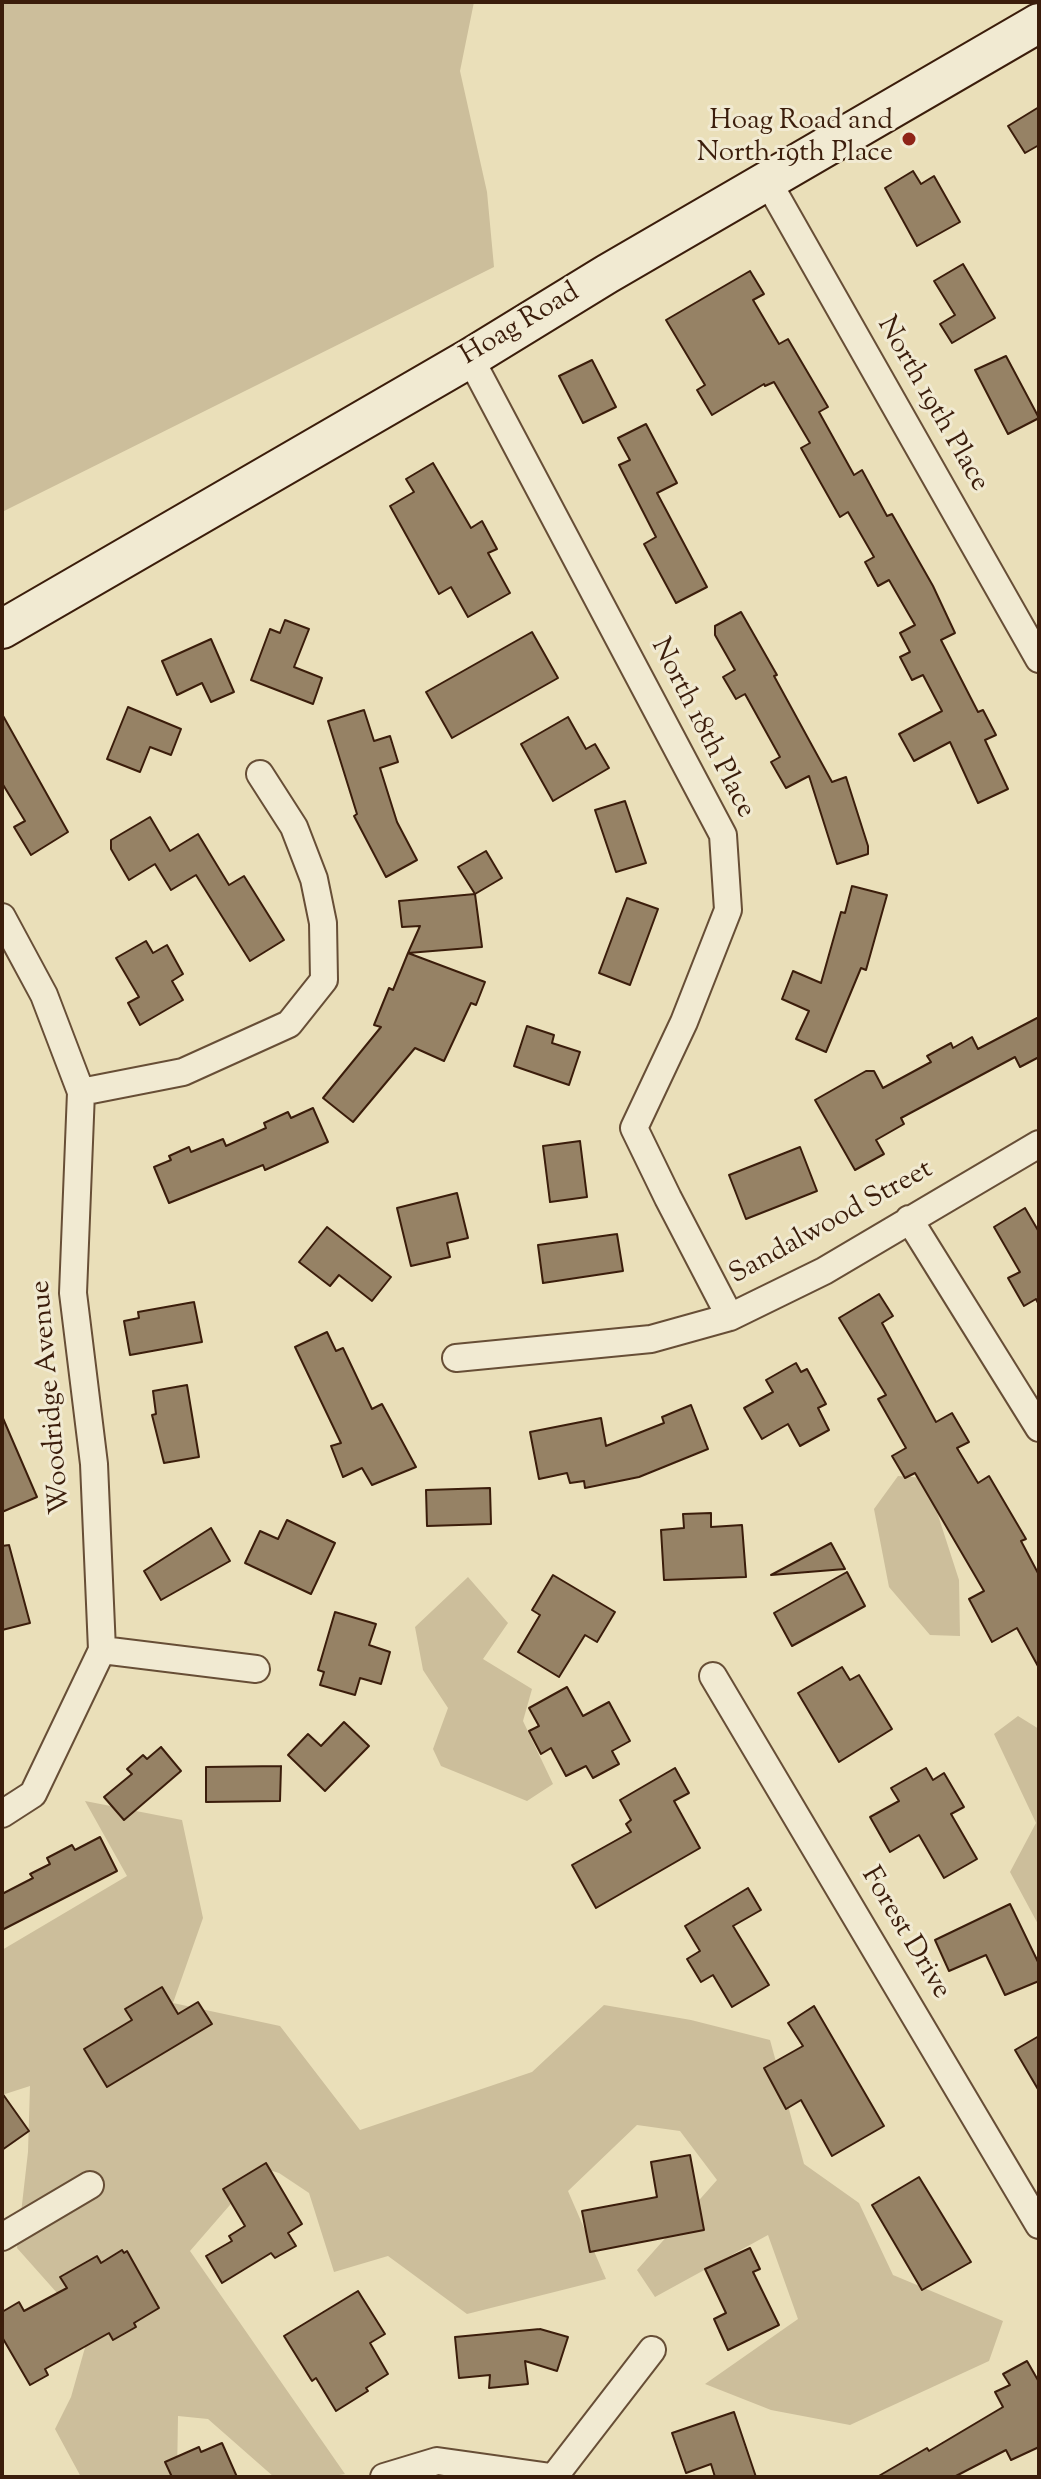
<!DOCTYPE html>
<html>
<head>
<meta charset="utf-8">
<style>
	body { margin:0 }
	#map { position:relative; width:1041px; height:2479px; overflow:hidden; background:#eadfb9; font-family:"Sorts Mill Goudy",serif }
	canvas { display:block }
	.frame { position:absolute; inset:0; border:4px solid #3b1d0b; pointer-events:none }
</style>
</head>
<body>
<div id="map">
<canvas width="1041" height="2479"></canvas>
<div class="frame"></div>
</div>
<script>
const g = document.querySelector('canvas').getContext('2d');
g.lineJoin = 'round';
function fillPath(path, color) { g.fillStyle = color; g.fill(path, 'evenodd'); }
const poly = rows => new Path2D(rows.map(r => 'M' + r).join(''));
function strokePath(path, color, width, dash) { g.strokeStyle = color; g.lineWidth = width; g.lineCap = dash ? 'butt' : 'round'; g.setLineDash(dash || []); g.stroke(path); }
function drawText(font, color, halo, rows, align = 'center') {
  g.font = font + ' "Sorts Mill Goudy",serif'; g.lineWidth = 6; g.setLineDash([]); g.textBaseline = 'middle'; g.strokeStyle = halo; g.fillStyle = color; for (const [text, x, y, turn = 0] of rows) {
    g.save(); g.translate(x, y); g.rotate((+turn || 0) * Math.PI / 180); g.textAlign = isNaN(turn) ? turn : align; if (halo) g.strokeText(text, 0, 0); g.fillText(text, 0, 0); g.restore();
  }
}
const green = poly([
	[2,2,474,2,460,71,487,192,494,267,2,512],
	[898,1476,926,1478,959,1580,960,1636,930,1635,889,1587,874,1509],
	[468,1577,508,1623,483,1659,532,1689,523,1721,553,1784,527,1801,441,1766,433,1749,448,1708,423,1670,415,1627],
	[1018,1716,1039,1729,1039,1926,1010,1872,1036,1823,994,1734],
	[85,1801,182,1820,203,1918,173,2003,280,2026,360,2130,532,2072,604,2005,691,2020,770,2040,804,2164,859,2203,893,2275,1003,2321,989,2361,850,2425,771,2410,705,2384,798,2319,768,2235,655,2297,637,2270,717,2180,680,2131,637,2125,568,2191,606,2279,467,2314,388,2256,334,2272,309,2193,279,2173,262,2168,190,2251,345,2474,327,2477,274,2477,208,2419,178,2416,177,2477,81,2477,55,2429,71,2397,90,2330,17,2248,28,2152,30,2086,2,2095,2,1950,127,1876]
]);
const building = poly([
	[1039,107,1039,145,1025,153,1008,126,1039,107],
	[913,171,921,184,934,176,960,222,917,246,885,188,913,171],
	[963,264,995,318,952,343,940,324,955,315,934,281,963,264],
	[750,271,764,294,753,300,779,344,788,339,828,407,819,412,854,475,862,470,887,516,892,514,933,586,955,633,941,640,978,712,983,710,996,735,985,740,1008,789,978,803,950,742,914,761,899,734,942,711,923,675,912,680,900,657,910,652,900,633,915,625,889,580,878,586,865,562,874,557,848,512,840,517,801,448,810,443,774,382,765,386,764,384,712,415,697,390,705,385,666,320,750,271],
	[1006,356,1039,418,1008,434,975,370,1006,356],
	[592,360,616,407,583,423,559,376,592,360],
	[646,424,677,483,657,493,707,587,676,603,644,544,656,537,619,465,630,460,618,438,646,424],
	[433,463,471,528,482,521,497,549,488,553,510,593,468,617,451,587,439,594,390,506,414,492,406,479,433,463],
	[741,612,777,675,774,676,832,782,846,777,868,846,868,854,837,864,809,776,786,788,771,762,780,757,745,694,736,699,723,677,735,670,715,635,715,626,741,612],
	[285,620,309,629,294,667,322,678,313,704,251,680,270,629,280,633,285,620],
	[532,632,558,678,452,738,426,692,532,632],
	[211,639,234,692,211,702,202,683,177,695,162,661,211,639],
	[128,707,181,729,171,755,150,747,140,772,107,759,128,707],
	[364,710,374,741,390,736,398,762,380,768,397,822,417,860,386,877,354,816,357,814,328,721,364,710],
	[2,714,68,832,31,855,14,827,25,821,2,783,2,714],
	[568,717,586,749,595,744,609,768,553,801,521,744,568,717],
	[625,801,646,863,616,872,595,810,625,801],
	[150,817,170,851,198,834,229,885,244,876,284,940,250,961,196,875,171,890,155,864,129,880,111,849,111,840,150,817],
	[486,851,502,878,475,894,482,947,408,953,420,926,402,927,399,901,475,894,458,867,486,851],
	[852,886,887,895,866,970,861,968,826,1052,796,1039,809,1011,782,999,793,971,821,983,841,912,845,913,852,886],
	[627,898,658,909,630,985,599,973,627,898],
	[146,941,153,953,167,945,183,974,172,981,183,1000,140,1025,128,1003,139,997,116,958,146,941],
	[408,953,485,982,476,1005,471,1003,444,1061,415,1048,353,1122,323,1098,381,1027,374,1025,389,988,393,990,408,953],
	[1039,1017,1039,1057,1020,1067,1015,1057,901,1118,904,1124,876,1140,884,1154,855,1170,815,1100,866,1071,874,1071,883,1088,931,1062,927,1056,951,1043,953,1048,972,1037,978,1049,1039,1017],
	[527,1026,554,1035,552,1043,580,1052,569,1085,514,1066,527,1026],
	[313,1108,328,1142,265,1170,263,1165,169,1203,154,1167,171,1160,169,1156,189,1147,191,1152,223,1139,226,1146,266,1128,264,1123,288,1112,291,1118,313,1108],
	[580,1141,587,1197,550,1202,543,1146,580,1141],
	[800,1147,817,1191,746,1219,729,1175,800,1147],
	[457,1193,468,1238,447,1243,450,1257,411,1266,397,1208,457,1193],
	[1025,1208,1039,1232,1039,1305,1036,1299,1024,1306,1008,1278,1020,1272,994,1227,1025,1208],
	[327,1227,391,1277,372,1301,339,1275,330,1286,299,1262,327,1227],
	[617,1234,623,1271,543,1283,538,1245,617,1234],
	[879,1294,893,1316,882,1323,936,1422,952,1413,969,1442,957,1448,978,1483,989,1476,1026,1539,1021,1541,1039,1575,1039,1668,1017,1628,992,1642,969,1599,984,1591,915,1473,905,1478,892,1456,906,1448,878,1399,886,1395,839,1318,879,1294],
	[194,1302,202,1342,130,1355,124,1321,139,1318,138,1312,194,1302],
	[327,1332,336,1351,343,1348,372,1409,382,1404,416,1467,372,1485,362,1468,343,1477,331,1446,341,1443,295,1347,327,1332],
	[796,1363,801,1372,807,1369,826,1404,818,1408,829,1430,800,1446,788,1424,762,1439,744,1408,773,1392,766,1380,796,1363],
	[187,1385,199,1457,164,1463,152,1415,156,1414,153,1391,187,1385],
	[691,1405,708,1449,639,1477,585,1488,584,1481,570,1483,567,1473,539,1479,530,1432,601,1418,606,1446,664,1423,662,1417,691,1405],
	[2,1416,37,1497,2,1512,2,1416],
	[490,1488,491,1524,427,1526,426,1490,490,1488],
	[711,1513,711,1527,742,1525,746,1577,664,1580,661,1530,684,1528,683,1514,711,1513],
	[287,1520,335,1543,311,1594,245,1563,260,1531,278,1539,287,1520],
	[211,1528,230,1561,161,1600,144,1571,211,1528],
	[831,1543,845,1569,771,1575,831,1543],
	[9,1545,30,1623,2,1630,2,1546,9,1545],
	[847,1572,865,1606,792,1646,774,1613,847,1572],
	[553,1575,615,1612,597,1642,585,1635,559,1677,518,1652,540,1615,532,1610,553,1575],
	[335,1612,376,1624,369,1645,390,1652,381,1684,360,1678,355,1695,320,1685,324,1672,318,1670,335,1612],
	[842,1667,850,1680,859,1675,892,1729,839,1762,798,1693,842,1667],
	[567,1687,583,1716,609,1702,630,1741,612,1751,619,1764,593,1778,586,1766,566,1776,551,1748,541,1754,529,1731,539,1726,529,1708,567,1687],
	[344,1722,369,1746,325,1791,288,1755,308,1734,321,1746,344,1722],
	[161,1747,181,1771,124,1820,104,1797,132,1774,127,1769,143,1755,147,1759,161,1747],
	[281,1766,280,1801,206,1802,206,1767,281,1766],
	[675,1768,689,1793,674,1801,700,1848,596,1908,572,1865,631,1832,626,1824,631,1820,620,1800,675,1768],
	[926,1768,933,1780,944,1773,964,1807,951,1814,977,1859,944,1878,919,1835,890,1852,870,1817,899,1801,891,1788,926,1768],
	[100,1837,117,1871,2,1930,2,1894,33,1878,30,1874,50,1864,47,1858,72,1845,75,1850,100,1837],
	[748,1888,761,1910,733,1926,769,1985,732,2007,713,1975,701,1982,687,1959,700,1951,685,1926,748,1888],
	[1010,1904,1039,1964,1039,1981,1005,1995,986,1955,949,1971,935,1940,1010,1904],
	[162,1987,178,2014,198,2002,212,2024,107,2087,84,2049,132,2020,125,2009,162,1987],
	[814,2006,884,2126,832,2156,801,2100,786,2109,764,2068,803,2046,788,2023,814,2006],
	[1039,2036,1039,2091,1015,2050,1039,2036],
	[2,2093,29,2131,2,2150,2,2093],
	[690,2155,704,2230,590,2252,582,2211,657,2197,651,2162,690,2155],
	[266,2163,302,2224,288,2233,296,2246,275,2258,271,2253,222,2283,206,2256,232,2241,229,2236,245,2226,223,2189,266,2163],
	[919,2177,971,2262,922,2290,872,2205,919,2177],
	[750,2248,760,2269,753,2272,779,2325,728,2350,714,2319,726,2313,705,2269,750,2248],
	[122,2250,124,2253,127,2251,159,2308,134,2323,136,2327,113,2340,109,2333,45,2369,48,2375,30,2385,2,2337,2,2312,19,2302,24,2311,67,2288,60,2277,97,2256,101,2263,122,2250],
	[358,2291,385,2334,370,2343,388,2374,366,2388,368,2391,336,2411,316,2378,312,2381,284,2336,358,2291],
	[540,2329,568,2337,557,2371,525,2361,528,2384,489,2388,490,2375,459,2378,455,2337,540,2329],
	[1027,2361,1039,2382,1039,2447,1011,2460,1006,2450,954,2477,877,2477,927,2448,929,2451,1003,2407,995,2392,1010,2385,1003,2374,1027,2361],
	[734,2412,756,2477,715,2477,711,2464,686,2473,672,2433,734,2412],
	[222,2443,237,2477,172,2477,165,2462,199,2447,201,2452,222,2443]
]);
const street = poly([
	[768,182,1039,659],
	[470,358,723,835,728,910,684,1022,634,1128,668,1198,730,1317],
	[2,917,44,995,81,1092,73,1293,94,1464,102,1650,33,1794,2,1814],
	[81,1092,183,1072,289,1024,324,980,323,923,314,879,294,827,260,774],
	[909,1219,1039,1428],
	[456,1358,651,1339,730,1317,824,1271,1039,1144],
	[102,1650,256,1669],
	[713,1676,1039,2225],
	[2,2237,90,2185],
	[384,2477,437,2461,551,2477],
	[554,2477,652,2350]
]);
const secondary = poly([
	[2,629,470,358,607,274,1039,23]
]);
const markers = [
	[909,139,8,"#8f2418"]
];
const poiNames = [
	["Hoag Road and",893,123],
	["North 19th Place",893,155]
];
const streetNames = [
	["Hoag Road",521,326,-31],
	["North 19th Place",931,405,60],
	["North 18th Place",701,729,63],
	["Sandalwood Street",832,1224,-29],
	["Woodridge Avenue",53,1397,-95],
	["Forest Drive",904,1934,59]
];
fillPath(green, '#ccbe9b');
fillPath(building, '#968265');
strokePath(building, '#3b1d0b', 2);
strokePath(street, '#674e36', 30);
strokePath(secondary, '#3b1d0b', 42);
strokePath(street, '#f1ead2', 26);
strokePath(secondary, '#f1ead2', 38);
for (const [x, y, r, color] of markers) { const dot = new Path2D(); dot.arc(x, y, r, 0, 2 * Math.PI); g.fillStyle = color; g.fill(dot); strokePath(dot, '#f1ead2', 3); }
drawText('28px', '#3b1d0b', '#f1ead2', poiNames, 'right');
drawText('28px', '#3b1d0b', '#f1ead2', streetNames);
</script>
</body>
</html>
